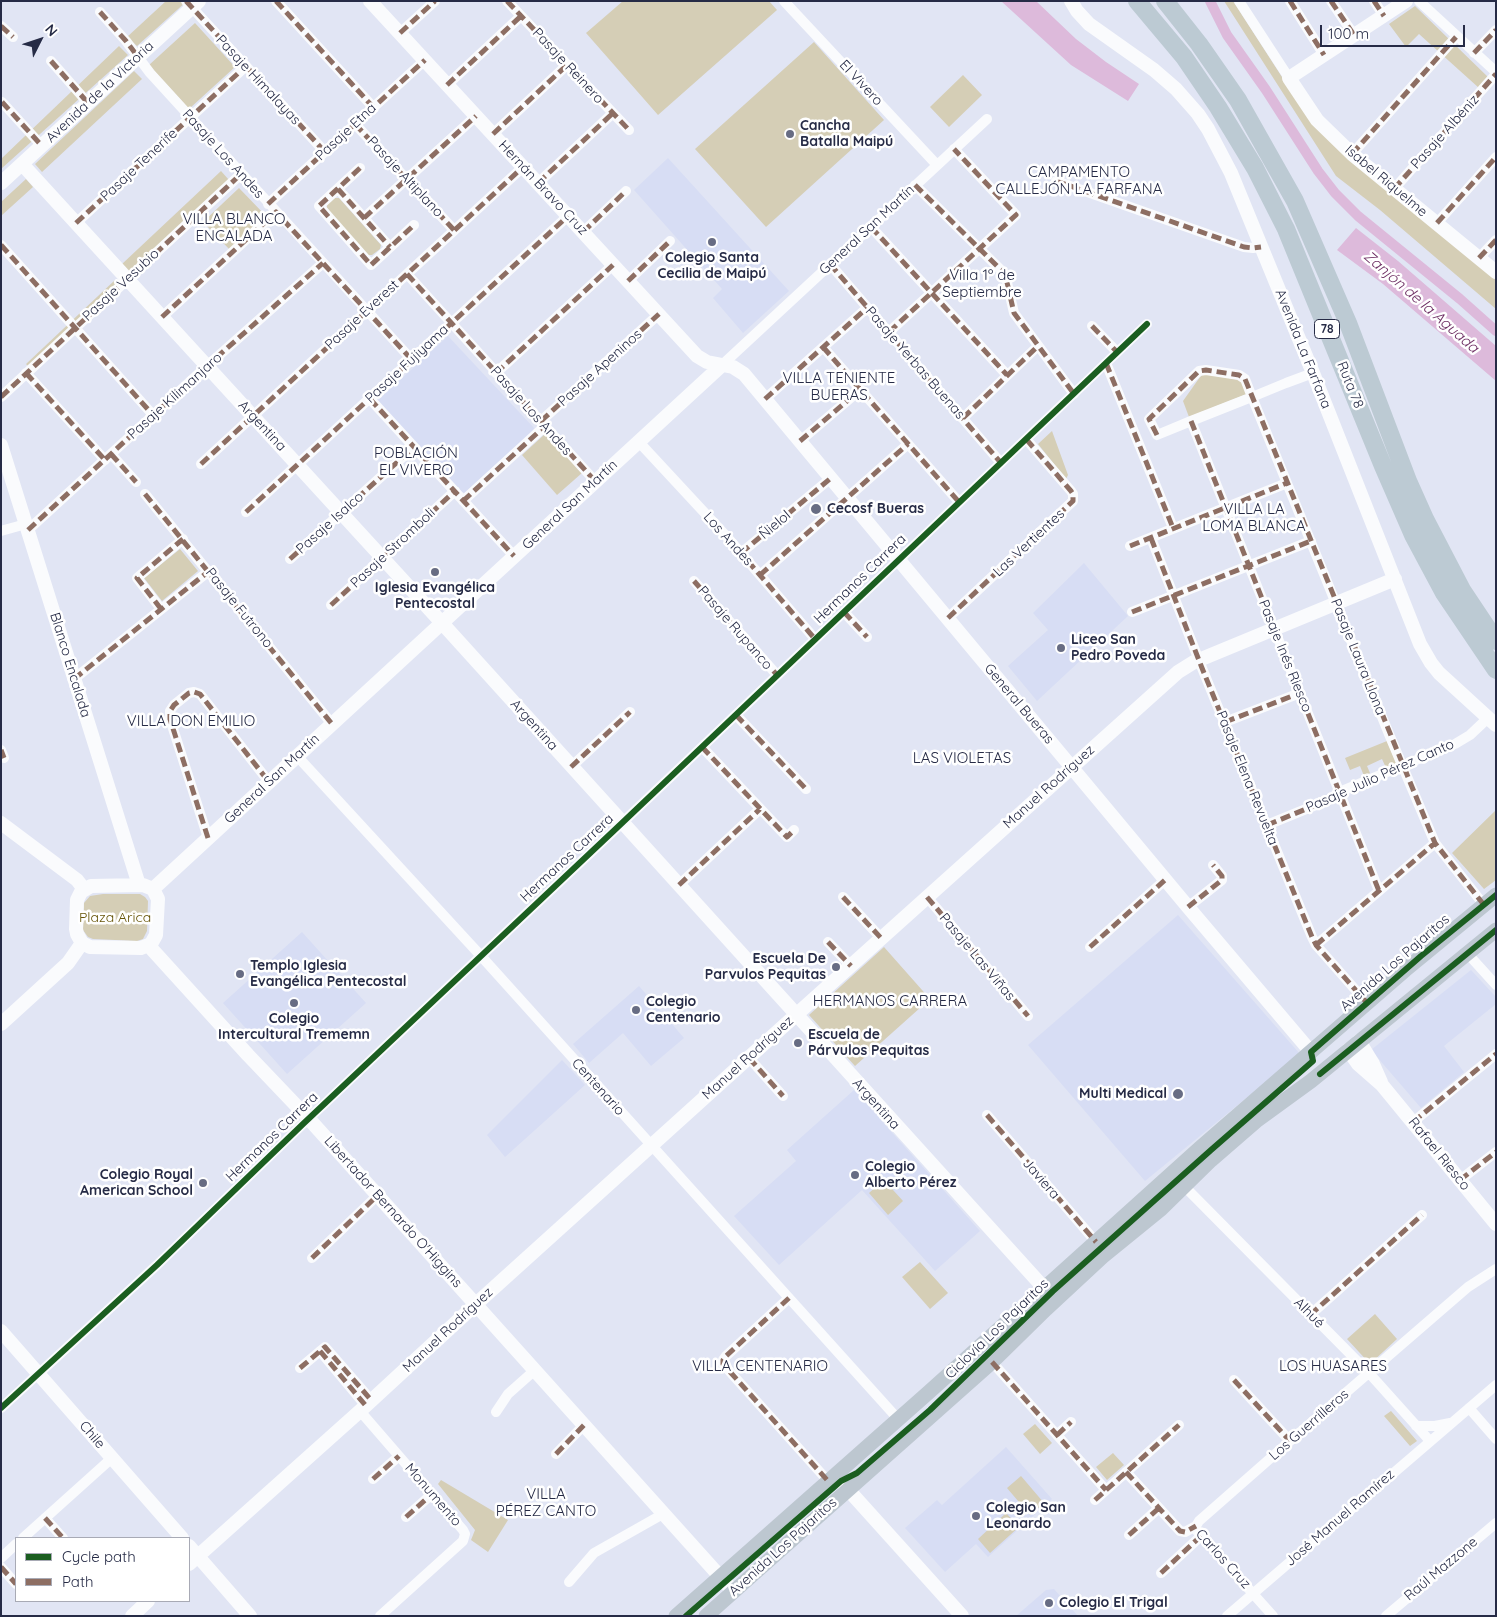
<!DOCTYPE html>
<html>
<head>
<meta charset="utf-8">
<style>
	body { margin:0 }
	#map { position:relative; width:1497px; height:1617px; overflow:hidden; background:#e1e5f4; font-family:Quicksand,sans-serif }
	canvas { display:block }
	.frame { position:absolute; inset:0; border:2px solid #262b46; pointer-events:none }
	.legend { position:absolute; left:15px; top:1537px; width:175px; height:65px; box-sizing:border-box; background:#fff; border:1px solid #a8aab5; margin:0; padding:6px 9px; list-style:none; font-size:15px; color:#262b46 }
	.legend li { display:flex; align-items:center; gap:10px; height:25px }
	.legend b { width:25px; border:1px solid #a8aab5 }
	.north { position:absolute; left:15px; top:15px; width:50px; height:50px; -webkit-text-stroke:4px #fff; paint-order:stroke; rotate:49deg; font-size:14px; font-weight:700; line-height:20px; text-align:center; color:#262b46 }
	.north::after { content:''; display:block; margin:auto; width:18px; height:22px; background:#262b46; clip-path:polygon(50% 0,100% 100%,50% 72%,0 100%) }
	.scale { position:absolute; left:1320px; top:25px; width:145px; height:22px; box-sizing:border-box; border:2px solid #262b46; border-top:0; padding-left:6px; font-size:15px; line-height:18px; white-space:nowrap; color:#262b46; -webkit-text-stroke:4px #fff; paint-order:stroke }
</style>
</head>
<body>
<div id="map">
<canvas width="1497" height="1617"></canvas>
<div class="frame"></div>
<ul class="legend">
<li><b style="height:6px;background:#1b5e20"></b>Cycle path</li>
<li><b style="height:6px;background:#8d6e63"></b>Path</li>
</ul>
<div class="north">N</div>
<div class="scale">100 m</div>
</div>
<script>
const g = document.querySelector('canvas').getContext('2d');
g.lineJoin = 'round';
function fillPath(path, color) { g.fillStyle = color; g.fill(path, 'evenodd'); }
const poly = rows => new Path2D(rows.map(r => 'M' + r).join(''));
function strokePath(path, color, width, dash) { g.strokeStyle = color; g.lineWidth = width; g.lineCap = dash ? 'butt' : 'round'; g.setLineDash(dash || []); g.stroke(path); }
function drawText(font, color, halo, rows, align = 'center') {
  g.font = font + ' Quicksand,sans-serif'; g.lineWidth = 5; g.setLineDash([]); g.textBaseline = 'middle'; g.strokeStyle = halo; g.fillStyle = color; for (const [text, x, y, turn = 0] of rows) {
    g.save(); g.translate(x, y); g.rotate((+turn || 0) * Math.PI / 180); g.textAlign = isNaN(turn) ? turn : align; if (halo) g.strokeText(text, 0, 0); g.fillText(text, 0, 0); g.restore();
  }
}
const built = poly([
	[668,158,789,291,743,333,713,298,722,289,634,190],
	[448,336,534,428,531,436,468,494,458,491,375,403],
	[1084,563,1128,616,1037,701,1008,666,1048,630,1033,613],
	[1178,915,1300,1054,1145,1181,1028,1045],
	[302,932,366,1003,287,1074,223,1003],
	[1471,970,1496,997,1496,1004,1444,1046,1464,1072,1421,1108,1371,1050],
	[639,986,684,1038,651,1066,623,1033,589,1063,573,1044],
	[562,1060,585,1085,505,1157,487,1135],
	[854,1090,980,1231,935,1271,862,1190,779,1265,734,1216,796,1161,787,1150],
	[1006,1447,1052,1499,988,1557,976,1544,945,1572,905,1528,937,1500,942,1505],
	[1054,1589,1078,1616,1016,1616,1046,1590]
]);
const green = poly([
	[166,1,187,1,137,46,127,37],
	[623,1,769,1,777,10,658,115,586,33],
	[1224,1,1233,1,1291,91,1496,280,1496,309,1380,210,1336,176],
	[1415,6,1489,78,1479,88,1419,34,1406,47,1389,24],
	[195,23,235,67,189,109,149,65],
	[814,42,884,120,766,227,695,149],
	[119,46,128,55,1,169,1,159],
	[134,71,142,79,42,172,35,164],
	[963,75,982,95,949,127,930,107],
	[221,171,229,180,129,272,122,264],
	[26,179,33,187,1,216,1,202],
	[239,188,266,216,230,250,203,222],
	[335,198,339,198,381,245,380,249,372,255,368,255,327,209,327,205],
	[115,280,118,284,30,368,26,364],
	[1203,374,1241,380,1247,394,1189,417,1183,401,1200,377],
	[1052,431,1068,475,1066,479,1038,444],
	[546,433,582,473,557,495,522,455],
	[180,549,198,571,162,601,144,578],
	[1387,741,1397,765,1387,770,1382,759,1367,766,1370,773,1364,776,1360,766,1350,770,1345,758],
	[1496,810,1496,880,1484,889,1452,853],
	[103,894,140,894,145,897,148,901,147,931,143,939,137,941,93,939,88,937,83,930,84,903,90,896],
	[884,947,930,999,855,1066,809,1015],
	[884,1180,903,1201,888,1215,869,1193],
	[920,1262,948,1293,930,1309,902,1277],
	[1375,1314,1397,1339,1370,1364,1347,1339],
	[1391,1411,1417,1441,1410,1446,1384,1416],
	[1035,1424,1052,1443,1040,1454,1023,1434],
	[1113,1453,1124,1465,1107,1480,1096,1467],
	[1021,1476,1044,1503,1030,1515,1007,1488],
	[441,1480,508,1520,488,1552,471,1540,475,1530,438,1484],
	[1006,1513,1019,1527,990,1553,978,1539]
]);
const water = poly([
	[1001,1,1036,1,1076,39,1106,62,1139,84,1128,101,1071,65],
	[1356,228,1398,261,1496,346,1496,381,1383,284,1337,250]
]);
const canal = poly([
	[1210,1,1227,35,1266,90,1318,171,1335,193,1358,216,1460,299,1496,331]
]);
const street = poly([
	[186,1,325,152],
	[276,1,373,107],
	[507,1,629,130],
	[784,1,937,165],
	[1239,1,1289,78],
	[1290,1,1324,55],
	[1331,1,1354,35],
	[1374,1,1384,16],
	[1419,1,1496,72],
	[100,12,126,41,150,73,412,360],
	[1,26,13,37],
	[400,33,435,1],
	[1474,53,1496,30],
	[51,61,88,103],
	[447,85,521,16],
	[2,102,42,146],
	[355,124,454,230],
	[493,134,567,65],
	[1352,154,1456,37],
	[360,168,319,206,371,265,414,225],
	[1056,181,1244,247,1253,248,1261,247],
	[538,183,613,113],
	[915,185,1001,270,1006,278,1014,313,1074,394],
	[338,189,390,247],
	[1394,189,1496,74],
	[268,204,425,60],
	[364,218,476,116],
	[76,223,246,66],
	[1437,223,1496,157],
	[871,227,1007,375],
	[583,232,626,191],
	[1,245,153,415],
	[1479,258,1496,240],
	[830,264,1001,463],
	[407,274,595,481],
	[628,281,670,241],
	[162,317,276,212],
	[1092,326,1117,352],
	[889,332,1016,215,954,149],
	[823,347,959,502],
	[1106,363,1173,528],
	[722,365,987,119],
	[26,373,105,460],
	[496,373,613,265],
	[1313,373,1286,383,1252,397,1191,421,1157,435,1149,419,1199,371,1206,370,1239,375,1245,379,1252,397,1389,734,1435,843,1484,905],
	[1,397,241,174],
	[370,399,514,556],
	[765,399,867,308],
	[963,418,1038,346],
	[541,421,659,314],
	[1191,421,1379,891],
	[638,441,728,538,815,639],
	[800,441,860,390],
	[111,454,136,482],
	[201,464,523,167],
	[145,494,332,724],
	[463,501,545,426],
	[246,512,568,216],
	[28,530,207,366,323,263],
	[1,531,26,524],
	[1151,538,1202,668,1312,937,1316,945,1367,1003],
	[1130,546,1287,483],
	[741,553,831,478],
	[290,559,414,447],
	[760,575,908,444],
	[694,581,777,675],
	[331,605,455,491],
	[161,609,137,578,183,539],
	[844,612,867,637],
	[1132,612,1311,541],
	[948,618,1073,501,1073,494,1071,491,1026,439],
	[74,679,209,571],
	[736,715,806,789],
	[1225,722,1300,693],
	[702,747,787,837,794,830],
	[1,750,4,758],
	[297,756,481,956,898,1419],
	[571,767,630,712],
	[1267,825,1333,798,1339,792,1455,744,1470,735,1488,718],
	[208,838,170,719,170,711,174,705,189,693,194,692,200,694,269,782],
	[679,885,760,809],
	[843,897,881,938],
	[927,897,1028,1016],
	[1188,907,1222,880,1222,876,1213,865],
	[828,942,851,966],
	[1316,945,1435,843],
	[1090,947,1165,880],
	[1467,953,1496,985],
	[749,1058,783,1096],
	[987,1115,1096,1242],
	[1413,1122,1496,1054],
	[1460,1180,1496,1152],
	[1185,1187,1369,1373,1430,1441],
	[312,1258,378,1195],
	[789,1298,726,1356,723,1360,723,1364,828,1481],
	[1310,1315,1422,1215],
	[320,1351,366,1406],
	[992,1362,1106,1490],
	[300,1368,325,1347,372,1401],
	[1234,1380,1290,1441],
	[1,1408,157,1265,303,1124,622,823,1147,324],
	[1469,1408,1496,1439],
	[360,1411,463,1530,465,1534,463,1541,380,1616],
	[496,1412,508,1394,535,1370],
	[1416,1426,1435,1426,1450,1423],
	[1057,1435,1071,1422],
	[556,1454,584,1425],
	[1126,1472,1180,1531,1185,1532,1196,1526,1199,1521,1290,1441,1468,1287,1496,1269],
	[373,1479,399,1456],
	[1095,1500,1179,1425],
	[406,1517,432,1494],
	[45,1518,63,1538],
	[1196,1526,1197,1531,1273,1616],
	[1129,1535,1159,1508],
	[23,1538,112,1458],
	[1,1558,16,1544],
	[1,1567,16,1584],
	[1161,1573,1201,1536],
	[569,1582,594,1553,663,1514],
	[1227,1616,1496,1385],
	[1386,1616,1496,1523]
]);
const secondary = poly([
	[370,1,697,356,707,362,733,367,744,374,1188,907,1311,1052],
	[1071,1,1077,11,1089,24,1154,70,1176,89,1198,114,1208,129,1231,173,1313,373,1420,644,1431,663,1439,673,1496,725],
	[1406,1,1289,78,1317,120,1352,154,1496,272],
	[22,164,442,623,1044,1288],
	[1,183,199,1],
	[1,445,139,885],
	[1,823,77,880,84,889],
	[143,885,153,889,158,899,156,935,151,944,141,948,90,947,82,943,77,934,76,929,77,900,81,892,91,886,143,885],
	[153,889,722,365],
	[149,946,248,1055,309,1119,733,1591],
	[1,1024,68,963,82,943],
	[1359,1041,1373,1064,1381,1082],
	[1348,1050,1358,1064,1382,1085,1496,1224],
	[1,1331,182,1538],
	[835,1475,962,1616],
	[189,1546,250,1616],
	[189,1564,360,1411,476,1304,787,1023,1178,672,1194,662,1395,579],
	[132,1616,148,1601]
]);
const primary = poly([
	[676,1616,929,1392,1200,1148,1405,970,1496,895],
	[706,1616,992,1362,1046,1309,1102,1257,1161,1209,1211,1160,1256,1121,1311,1081,1496,930]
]);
const highway = poly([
	[1137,1,1184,57,1218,107,1255,168,1286,229,1383,466,1413,535,1444,593,1496,670],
	[1165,1,1199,44,1238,100,1295,201,1348,323,1408,481,1425,519,1462,590,1496,641]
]);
const quiet = poly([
	[186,1,325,152],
	[276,1,373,107],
	[507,1,629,130],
	[1290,1,1324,55],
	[1331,1,1354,35],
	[1374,1,1384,16],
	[100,12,126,41,138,57],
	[1,26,13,37],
	[400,33,435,1],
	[1474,53,1496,30],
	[51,61,88,103],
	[447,85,521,16],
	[2,102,42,146],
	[355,124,454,230],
	[493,134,567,65],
	[1352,154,1456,37],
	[360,168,319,206,371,265,414,225],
	[1056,181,1244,247,1253,248,1261,247],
	[538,183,613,113],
	[915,185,1001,270,1006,278,1014,313,1074,394],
	[338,189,390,247],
	[1394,189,1496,74],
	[268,204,425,60],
	[364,218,476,116],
	[76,223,246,66],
	[1437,223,1496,157],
	[871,227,1007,375],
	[583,232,626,191],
	[1,245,153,415],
	[1479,258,1496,240],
	[830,264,1001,463],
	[407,274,595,481],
	[628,281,670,241],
	[162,317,276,212,412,360],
	[1092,326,1117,352],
	[889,332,1016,215,954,149],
	[823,347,959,502],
	[1106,363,1173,528],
	[26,373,105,460],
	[496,373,613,265],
	[1,397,241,174],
	[370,399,514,556],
	[765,399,867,308],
	[963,418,1038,346],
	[541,421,659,314],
	[1191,421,1379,891],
	[1157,435,1149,419,1199,371,1206,370,1239,375,1245,379,1435,843,1484,905],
	[800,441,860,390],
	[111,454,136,482],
	[201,464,523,167],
	[145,494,332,724],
	[463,501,545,426],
	[246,512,568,216],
	[28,530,207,366,323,263],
	[728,538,815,639],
	[1151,538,1202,668,1312,937,1316,945,1367,1003],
	[1130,546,1287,483],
	[741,553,831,478],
	[290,559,414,447],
	[760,575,908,444],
	[694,581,777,675],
	[331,605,455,491],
	[161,609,137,578,183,539],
	[844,612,867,637],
	[1132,612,1311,541],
	[948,618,1073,501,1073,494,1071,491,1026,439],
	[74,679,209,571],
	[736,715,806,789],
	[1225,722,1300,693],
	[702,747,787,837,794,830],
	[1,750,4,758],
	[571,767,630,712],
	[1267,825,1333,798,1339,792],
	[208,838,170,719,170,711,174,705,189,693,194,692,200,694,269,782],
	[679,885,760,809],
	[843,897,881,938],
	[927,897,1028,1016],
	[1188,907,1222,880,1222,876,1213,865],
	[828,942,851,966],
	[1316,945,1435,843],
	[1090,947,1165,880],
	[749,1058,783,1096],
	[987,1115,1096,1242],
	[1413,1122,1496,1054],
	[1460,1180,1496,1152],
	[312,1258,378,1195],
	[789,1298,726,1356,723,1360,723,1364,828,1481],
	[1310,1315,1422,1215],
	[320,1351,366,1406],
	[992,1362,1106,1490],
	[300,1368,325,1347,372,1401],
	[1234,1380,1290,1441],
	[1057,1435,1071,1422],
	[556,1454,584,1425],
	[1126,1472,1180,1531,1185,1532,1196,1526],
	[373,1479,399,1456],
	[1095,1500,1179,1425],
	[406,1517,432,1494],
	[45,1518,63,1538],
	[1129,1535,1159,1508],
	[1,1567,16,1584],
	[1161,1573,1201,1536]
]);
const cycleway = poly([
	[1320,1074,1496,930],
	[1,1408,157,1265,303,1124,622,823,1147,324],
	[686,1616,841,1481,857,1473,930,1410,1053,1291,1211,1150,1313,1061,1311,1052,1421,956,1496,895]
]);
const markers = [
	[790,134,5,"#676c83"],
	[712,242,5,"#676c83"],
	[816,509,6,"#676c83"],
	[435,572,5,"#676c83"],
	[1061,648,5,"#676c83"],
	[836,967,5,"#676c83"],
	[240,974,5,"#676c83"],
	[294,1003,5,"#676c83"],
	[636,1010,5,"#676c83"],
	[798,1043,5,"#676c83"],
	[1178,1094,6,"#676c83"],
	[855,1175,5,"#676c83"],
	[203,1183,5,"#676c83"],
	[976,1516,5,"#676c83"],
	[1049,1603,5,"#676c83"]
];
const shields = [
	[1327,329,25]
];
const shieldNames = [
	["78",1327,329]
];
const streetNames = [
	["Pasaje Reinero",568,66,47],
	["Pasaje Himalayas",258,80,47],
	["El Vivero",861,83,47],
	["Avenida de la Victoria",100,92,-43],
	["Pasaje Etna",346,132,-43],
	["Pasaje Albéniz",1445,132,-48],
	["Pasaje Los Andes",223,154,48],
	["Pasaje Tenerife",139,165,-43],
	["Pasaje Altiplano",405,177,47],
	["Isabel Riquelme",1386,181,40],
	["Hernán Bravo Cruz",543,188,47],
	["General San Martín",867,230,-43],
	["Pasaje Vesubio",121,285,-43],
	["Pasaje Everest",362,315,-43],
	["Avenida La Farfana",1303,349,68],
	["Pasaje Yerbas Buenas",915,363,49],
	["Pasaje Fujiyama",407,364,-43],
	["Pasaje Apeninos",600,368,-42],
	["Ruta 78",1350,385,68],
	["Pasaje Kilimanjaro",175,396,-42],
	["Pasaje Los Andes",531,411,48],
	["Argentina",262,426,47],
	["General San Martín",570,505,-43],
	["Pasaje Isalco",330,523,-42],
	["Ñielol",775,525,-40],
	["Los Andes",728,539,48],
	["Las Vertientes",1029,543,-43],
	["Pasaje Stromboli",393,548,-43],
	["Hermanos Carrera",860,579,-44],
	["Pasaje Futrono",239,608,51],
	["Pasaje Rupanco",735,628,49],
	["Pasaje Inés Riesco",1285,656,68],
	["Pasaje Laura Llona",1358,657,68],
	["Blanco Encalada",70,665,73],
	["General Bueras",1019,704,50],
	["Argentina",534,725,48],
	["Pasaje Julio Pérez Canto",1380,776,-24],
	["Pasaje Elena Revuelta",1247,778,68],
	["General San Martín",272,779,-43],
	["Manuel Rodríguez",1049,787,-42],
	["Hermanos Carrera",567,858,-43],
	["Pasaje Las Viñas",977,957,50],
	["Avenida Los Pajaritos",1395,963,-41],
	["Manuel Rodríguez",748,1058,-42],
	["Centenario",598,1087,48],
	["Argentina",876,1104,48],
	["Hermanos Carrera",272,1137,-44],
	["Rafael Riesco",1439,1154,51],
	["Javiera",1041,1179,49],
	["Libertador Bernardo O'Higgins",393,1212,48],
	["Alhué",1309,1313,45],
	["Ciclovía Los Pajaritos",997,1329,-44],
	["Manuel Rodríguez",448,1330,-43],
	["Los Guerrilleros",1309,1425,-41],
	["Chile",92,1435,49],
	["Monumento",433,1495,49],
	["José Manuel Ramírez",1340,1518,-41],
	["Avenida Los Pajaritos",783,1547,-42],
	["Carlos Cruz",1223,1559,48],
	["Raúl Mazzone",1441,1569,-40]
];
const poiNames = [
	["Cancha",800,126],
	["Batalla Maipú",800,142],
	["Colegio Santa",712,258,"center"],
	["Cecilia de Maipú",712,274,"center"],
	["Cecosf Bueras",827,509],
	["Iglesia Evangélica",435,588,"center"],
	["Pentecostal",435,604,"center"],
	["Liceo San",1071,640],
	["Pedro Poveda",1071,656],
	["Escuela De",826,959,"right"],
	["Parvulos Pequitas",826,975,"right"],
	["Templo Iglesia",250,966],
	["Evangélica Pentecostal",250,982],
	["Colegio",646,1002],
	["Centenario",646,1018],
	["Colegio",294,1019,"center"],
	["Intercultural Trememn",294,1035,"center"],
	["Escuela de",808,1035],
	["Párvulos Pequitas",808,1051],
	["Multi Medical",1167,1094,"right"],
	["Colegio",865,1167],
	["Alberto Pérez",865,1183],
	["Colegio Royal",193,1175,"right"],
	["American School",193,1191,"right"],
	["Colegio San",986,1508],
	["Leonardo",986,1524],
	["Colegio El Trigal",1059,1603]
];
const parkNames = [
	["Plaza Arica",115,918]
];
const neighbourhoodNames = [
	["CAMPAMENTO",1079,172],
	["CALLEJÓN LA FARFANA",1079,189],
	["VILLA BLANCO",234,219],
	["ENCALADA",234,236],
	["Villa 1º de",982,275],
	["Septiembre",982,292],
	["VILLA TENIENTE",839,378],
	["BUERAS",839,395],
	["POBLACIÓN",416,453],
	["EL VIVERO",416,470],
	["VILLA LA",1254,509],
	["LOMA BLANCA",1254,526],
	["VILLA DON EMILIO",191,721],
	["LAS VIOLETAS",962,758],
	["HERMANOS CARRERA",890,1001],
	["VILLA CENTENARIO",760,1366],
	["LOS HUASARES",1333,1366],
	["VILLA",546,1494],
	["PÉREZ CANTO",546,1511]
];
const waterNames = [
	["Zanjón de la Aguada",1421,302,41]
];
fillPath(built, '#d7ddf4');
fillPath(green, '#d5ceb6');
fillPath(water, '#ddbadb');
strokePath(canal, '#ddbadb', 10);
strokePath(street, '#fafbfd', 10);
strokePath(secondary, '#fafbfd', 14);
strokePath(primary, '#bdc7d0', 15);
strokePath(highway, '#bccad3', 18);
strokePath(quiet, '#8d6e63', 5, [10, 5]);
strokePath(cycleway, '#1b5e20', 6);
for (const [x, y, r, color] of markers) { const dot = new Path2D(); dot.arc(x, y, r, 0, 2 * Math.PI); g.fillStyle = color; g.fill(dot); strokePath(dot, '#fff', 2); }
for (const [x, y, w] of shields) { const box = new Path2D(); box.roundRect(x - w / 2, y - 9.5, w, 19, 4); g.fillStyle = '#fff'; g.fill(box); strokePath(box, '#262b46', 1); }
drawText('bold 12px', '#262b46', null, shieldNames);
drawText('14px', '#262b46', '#fff', streetNames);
drawText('bold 14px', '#262b46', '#fff', poiNames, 'left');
drawText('14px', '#675508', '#fff', parkNames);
drawText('15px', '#262b46', '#fff', neighbourhoodNames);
drawText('italic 15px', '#6d2e63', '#fff', waterNames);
</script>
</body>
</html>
